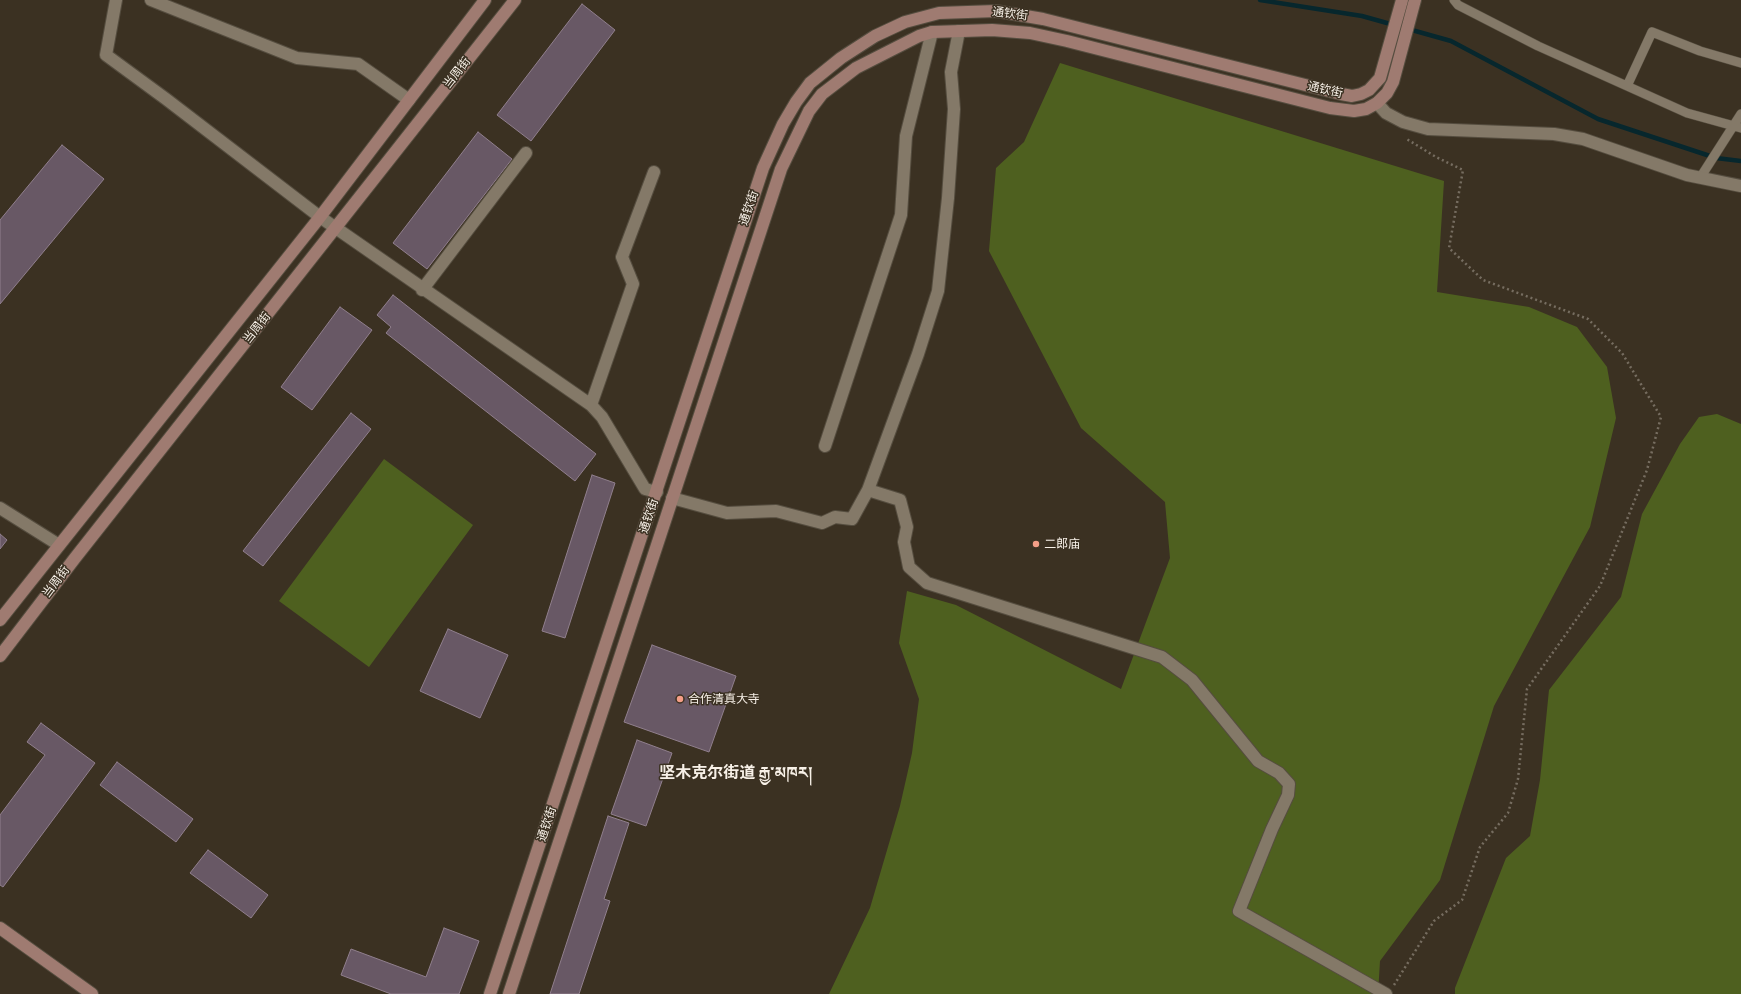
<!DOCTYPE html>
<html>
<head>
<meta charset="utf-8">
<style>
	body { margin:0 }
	canvas { display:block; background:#3b3122 }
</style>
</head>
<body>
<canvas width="1741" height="994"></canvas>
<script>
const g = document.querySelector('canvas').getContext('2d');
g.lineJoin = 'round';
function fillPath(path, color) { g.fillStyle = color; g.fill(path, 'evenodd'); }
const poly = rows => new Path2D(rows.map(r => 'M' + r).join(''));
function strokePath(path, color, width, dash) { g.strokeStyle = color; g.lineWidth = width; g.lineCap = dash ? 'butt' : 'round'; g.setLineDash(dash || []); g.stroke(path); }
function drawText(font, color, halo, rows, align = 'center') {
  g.font = font + ' Literata,"Noto Sans SC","Noto Serif Tibetan",serif'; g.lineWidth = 3; g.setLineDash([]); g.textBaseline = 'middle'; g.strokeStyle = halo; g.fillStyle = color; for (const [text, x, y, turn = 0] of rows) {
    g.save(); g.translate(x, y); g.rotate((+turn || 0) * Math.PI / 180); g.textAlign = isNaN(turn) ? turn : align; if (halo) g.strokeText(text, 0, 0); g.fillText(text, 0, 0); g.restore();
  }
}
const green = poly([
	[1060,63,1444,181,1437,292,1529,307,1577,327,1607,367,1616,418,1590,527,1494,706,1440,880,1380,961,1378,994,829,994,870,908,900,806,912,753,919,699,899,643,907,591,956,605,1121,689,1170,558,1165,502,1081,428,989,251,996,168,1024,142],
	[1717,414,1741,424,1741,994,1455,994,1455,988,1506,858,1530,836,1540,780,1549,690,1621,597,1642,514,1680,444,1699,417],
	[384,459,473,525,369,667,279,601]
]);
const stream = poly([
	[1260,0,1362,16,1451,41,1598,119,1716,158,1741,161]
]);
const building = poly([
	[582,4,615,30,531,141,497,115,582,4],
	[478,132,512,159,427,269,393,243,478,132],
	[62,145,104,179,0,304,0,220,62,145],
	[393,295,596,454,575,481,386,333,391,327,377,315,393,295],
	[340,307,372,330,312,410,281,387,340,307],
	[351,413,371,429,263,566,243,551,351,413],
	[592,475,615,483,565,638,542,631,592,475],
	[0,534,7,540,0,549,0,534],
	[448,629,508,655,480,718,420,691,448,629],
	[652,645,736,676,709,752,624,722,652,645],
	[41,723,95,763,3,887,0,885,0,815,45,755,27,742,41,723],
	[637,740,672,753,646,826,611,814,637,740],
	[117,762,193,819,176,842,100,785,117,762],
	[608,816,629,823,604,899,610,901,579,994,550,994,608,816],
	[208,850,268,895,251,918,190,873,208,850],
	[444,928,479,941,459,994,391,994,341,975,351,949,426,977,444,928]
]);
const path = poly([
	[1394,985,1434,921,1462,900,1480,847,1508,813,1518,779,1527,689,1600,586,1647,470,1661,417,1622,353,1588,319,1483,280,1449,248,1463,170,1436,157,1405,138]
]);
const lane = poly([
	[1454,0,1458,5,1538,46,1687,113,1741,128],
	[1627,86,1652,32,1700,51,1741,63],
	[1700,178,1741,114]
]);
const street = poly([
	[116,0,106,55,166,99,320,217,591,405,602,417,645,489,657,492],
	[151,0,297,58,358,64,409,100],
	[1377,103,1386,113,1403,122,1428,129,1554,134,1583,139,1687,175,1741,186],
	[422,290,526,153],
	[591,405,633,284,622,257,654,172],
	[825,446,901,215,906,136,932,32],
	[868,490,900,500,907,527,904,542,909,567,927,583,1162,657,1192,680,1258,761,1279,773,1289,784,1288,795,1272,829,1239,911,1386,994],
	[672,498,727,513,776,511,822,523,835,517,852,519,868,490,918,354,938,291,948,198,954,109,951,72,959,31],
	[0,508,59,545]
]);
const secondary = poly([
	[0,620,320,217,485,0],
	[0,656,75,558,515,0],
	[0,928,92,994],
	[490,994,763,168,783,124,796,102,810,83,841,58,875,36,905,22,939,13,996,11,1043,19,1341,94,1352,96,1361,94,1369,90,1380,78,1402,0],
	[509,994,781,169,809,111,822,94,856,68,919,36,932,32,992,30,1030,33,1067,41,1330,108,1354,111,1366,109,1377,103,1387,93,1393,82,1415,0]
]);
const markers = [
	[1036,544,4,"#f49e87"],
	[680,699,4,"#f49e87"]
];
const streetNames = [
	["通钦街",1010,14,7],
	["当周街",457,73,-52],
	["通钦街",1325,90,13],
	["通钦街",749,208,-71],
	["当周街",257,328,-52],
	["通钦街",649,516,-72],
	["当周街",56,582,-53],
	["通钦街",547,824,-72]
];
const poiNames = [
	["二郎庙",1044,544],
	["合作清真大寺",688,699]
];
const districtNames = [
	["坚木克尔街道 རྒྱ་མཁར།",736,773]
];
fillPath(green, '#4e601f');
strokePath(stream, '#07272d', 4.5);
fillPath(building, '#685865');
strokePath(building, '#907f8d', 1);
strokePath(lane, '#554d3f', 10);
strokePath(street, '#554d3f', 14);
strokePath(secondary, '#554d3f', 14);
strokePath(path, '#766d60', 2.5, [2, 3]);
strokePath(lane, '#847968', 9);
strokePath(street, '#847968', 12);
strokePath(secondary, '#9f7b71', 12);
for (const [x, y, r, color] of markers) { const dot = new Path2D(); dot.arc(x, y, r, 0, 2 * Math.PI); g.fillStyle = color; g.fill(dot); strokePath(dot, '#3b3122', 1.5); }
drawText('12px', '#f7f0e7', '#3b3122', streetNames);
drawText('12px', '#f7f0e7', '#3b3122', poiNames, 'left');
drawText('bold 16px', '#f7f0e7', '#3b3122', districtNames);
</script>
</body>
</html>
